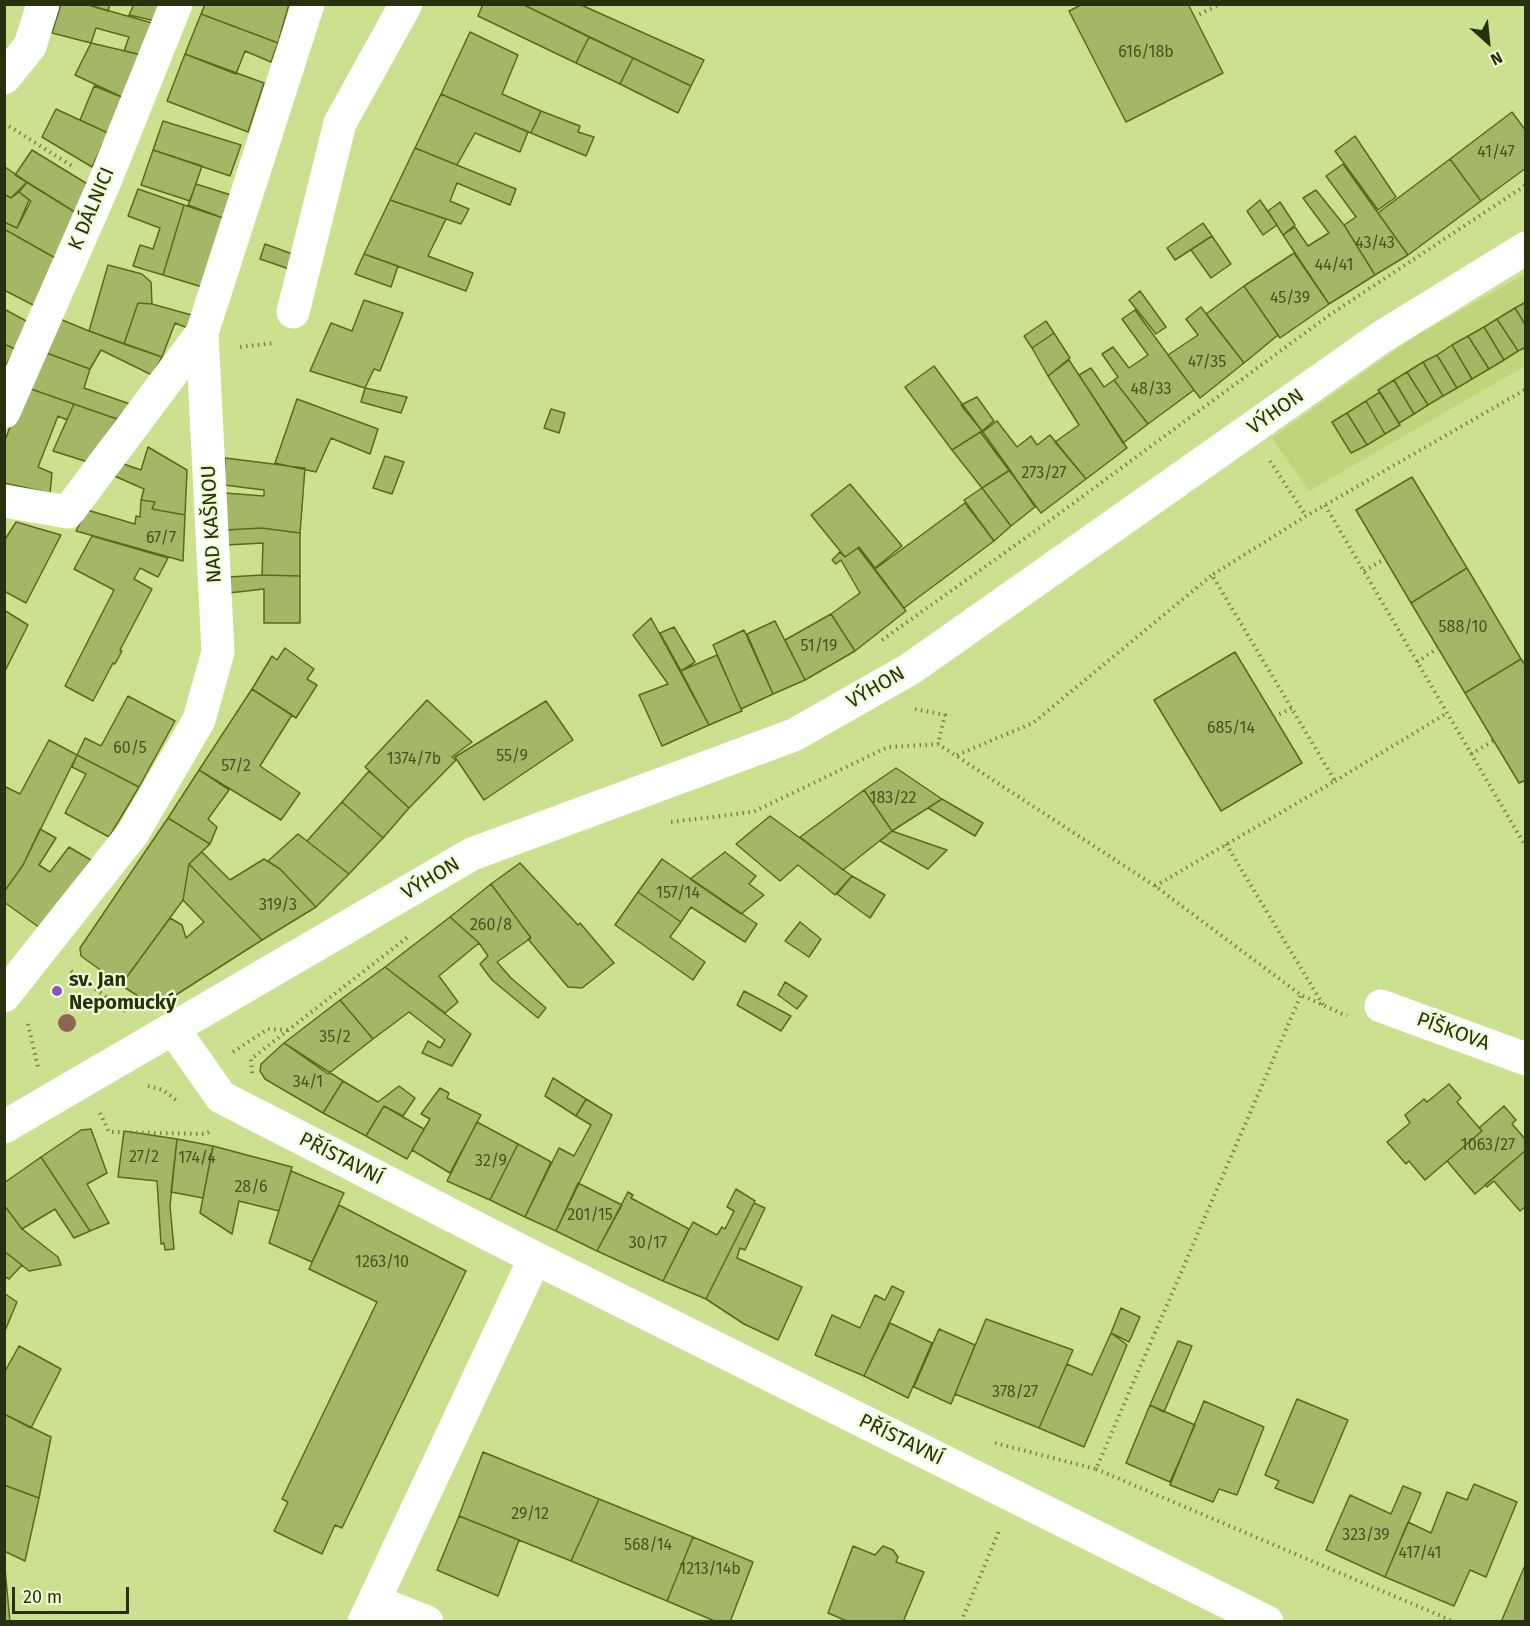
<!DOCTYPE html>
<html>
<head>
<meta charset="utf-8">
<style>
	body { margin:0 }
	#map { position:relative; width:1530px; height:1626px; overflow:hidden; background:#cce18f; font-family:"Fira Sans",sans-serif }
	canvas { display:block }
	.frame { position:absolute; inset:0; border:6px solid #29300f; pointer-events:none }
	.north { position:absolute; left:1458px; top:12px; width:60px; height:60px; -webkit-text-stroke:4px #f1fdd5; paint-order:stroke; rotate:153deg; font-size:16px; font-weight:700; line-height:24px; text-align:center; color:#29300f }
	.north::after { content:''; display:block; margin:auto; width:21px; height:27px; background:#29300f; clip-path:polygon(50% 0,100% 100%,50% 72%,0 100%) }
	.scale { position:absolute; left:12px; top:1587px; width:117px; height:27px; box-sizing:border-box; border:3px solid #29300f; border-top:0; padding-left:8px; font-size:18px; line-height:21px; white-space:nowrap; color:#29300f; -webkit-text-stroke:4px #f1fdd5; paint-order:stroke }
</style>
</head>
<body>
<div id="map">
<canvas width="1530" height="1626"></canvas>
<div class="frame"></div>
<div class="north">N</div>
<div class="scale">20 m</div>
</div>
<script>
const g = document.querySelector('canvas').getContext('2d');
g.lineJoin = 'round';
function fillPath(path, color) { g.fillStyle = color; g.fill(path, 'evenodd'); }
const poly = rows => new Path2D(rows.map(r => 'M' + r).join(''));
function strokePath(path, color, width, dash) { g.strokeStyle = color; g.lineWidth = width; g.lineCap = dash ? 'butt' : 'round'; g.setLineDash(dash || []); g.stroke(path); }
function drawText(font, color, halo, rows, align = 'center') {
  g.font = font + ' "Fira Sans",sans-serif'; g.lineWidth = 4.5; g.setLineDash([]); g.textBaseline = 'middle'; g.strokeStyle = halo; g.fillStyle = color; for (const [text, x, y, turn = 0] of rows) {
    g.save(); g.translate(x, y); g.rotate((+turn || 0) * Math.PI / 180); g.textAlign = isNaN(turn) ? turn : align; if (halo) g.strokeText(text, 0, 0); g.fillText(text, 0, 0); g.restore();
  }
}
const built = poly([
	[1525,274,1525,366,1309,491,1272,438,1414,337]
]);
const building = poly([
	[61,4,85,4,159,25,146,56,124,51,129,37,96,28,91,43,52,33,61,4],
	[85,4,110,4,108,11,85,4],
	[134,4,167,4,160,22,129,15,134,4],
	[205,4,289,4,278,43,201,14,205,4],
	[483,4,522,4,589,37,576,63,478,16,483,4],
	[522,4,579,4,704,60,691,86,522,4],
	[1083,4,1188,4,1223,73,1126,122,1069,11,1083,4],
	[201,14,278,43,271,62,245,51,236,74,185,54,201,14],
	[470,32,518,55,502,94,541,111,531,133,441,94,470,32],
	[589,37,633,58,620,84,576,63,589,37],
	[91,43,142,55,124,98,75,75,91,43],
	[185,54,264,83,248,132,167,101,185,54],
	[633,58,691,86,678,113,620,84,633,58],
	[94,86,124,98,108,133,80,120,94,86],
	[441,94,528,132,520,152,475,133,457,165,415,148,441,94],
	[56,109,108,133,92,167,42,137,56,109],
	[541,111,580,126,578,132,594,137,586,156,531,133,541,111],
	[1512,112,1526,131,1526,168,1481,201,1450,159,1512,112],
	[163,121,241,145,230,176,153,150,163,121],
	[1355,136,1396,197,1378,210,1335,151,1355,136],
	[415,148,516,189,510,205,457,183,450,201,469,209,461,224,390,200,415,148],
	[32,150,89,185,78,214,15,175,32,150],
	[153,150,202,166,190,201,141,185,153,150],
	[1450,159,1481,201,1408,255,1378,213,1450,159],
	[1343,164,1408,255,1375,275,1344,225,1356,217,1326,176,1343,164],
	[5,167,27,182,11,198,4,194,5,167],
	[27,182,78,214,57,259,4,229,4,222,17,228,31,201,19,192,27,182],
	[196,184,231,195,223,218,188,205,196,184],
	[138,189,184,205,163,275,133,266,140,245,153,249,160,228,128,216,138,189],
	[1316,190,1344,225,1375,275,1329,304,1283,235,1295,227,1308,246,1329,233,1303,198,1316,190],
	[19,192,29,200,17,228,4,222,4,194,11,198,19,192],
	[390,200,446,219,428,256,473,273,466,291,364,254,390,200],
	[1260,200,1277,225,1263,235,1247,211,1260,200],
	[1280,202,1295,225,1283,235,1268,211,1280,202],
	[184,205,223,218,202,287,163,275,184,205],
	[1203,223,1212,236,1175,260,1167,248,1203,223],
	[4,229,57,259,37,307,4,290,4,229],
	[1212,236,1231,264,1211,278,1191,250,1212,236],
	[265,244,309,260,304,274,260,259,265,244],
	[1294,253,1329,304,1280,338,1244,286,1294,253],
	[364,254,398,266,391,287,355,274,364,254],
	[108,265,142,274,151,282,152,304,138,303,124,344,89,331,108,265],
	[1244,286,1278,335,1244,363,1206,314,1244,286],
	[1140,291,1166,327,1156,334,1129,300,1140,291],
	[364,300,403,313,380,371,374,369,365,388,310,371,331,323,352,331,364,300],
	[1526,302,1526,326,1515,308,1526,302],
	[138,303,152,304,195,316,190,329,175,323,162,357,124,344,138,303],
	[1201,307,1244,363,1200,398,1168,355,1198,335,1186,319,1201,307],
	[1515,308,1526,326,1526,347,1518,351,1497,319,1515,308],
	[4,309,28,322,15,349,4,344,4,309],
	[1135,310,1194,390,1148,424,1114,380,1118,377,1102,354,1113,347,1129,368,1148,355,1122,319,1135,310],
	[55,317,89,331,162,357,152,375,101,350,90,369,41,351,55,317],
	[1497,319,1518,351,1504,360,1484,327,1497,319],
	[1046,321,1054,333,1032,348,1024,336,1046,321],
	[1484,327,1504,360,1489,369,1468,336,1484,327],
	[1054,333,1070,358,1048,376,1032,348,1054,333],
	[1468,336,1489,369,1472,379,1452,345,1468,336],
	[4,344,15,349,4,369,4,344],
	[1452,345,1472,379,1457,388,1437,355,1452,345],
	[41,351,90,369,84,388,130,404,117,419,25,387,41,351],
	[1437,355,1457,388,1443,396,1423,362,1437,355],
	[1069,360,1127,448,1086,479,1055,442,1079,425,1048,376,1069,360],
	[1423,362,1443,396,1428,405,1407,372,1423,362],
	[934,366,982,431,952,450,905,387,934,366],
	[1091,368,1104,387,1114,380,1148,424,1123,443,1079,375,1091,368],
	[1407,372,1428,405,1414,414,1394,380,1407,372],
	[1394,380,1414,414,1399,423,1378,390,1394,380],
	[25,387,74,404,67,420,58,416,38,467,52,473,50,493,4,483,4,443,25,387],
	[365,388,407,397,401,413,361,402,365,388],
	[1380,392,1400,425,1385,434,1366,401,1380,392],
	[977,397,994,421,982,431,961,405,977,397],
	[297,399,378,429,370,454,331,438,316,472,275,463,297,399],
	[1366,401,1385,434,1367,445,1347,413,1366,401],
	[74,404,117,419,88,462,53,451,74,404],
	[551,409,565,413,559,433,544,428,551,409],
	[1347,413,1367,445,1351,453,1332,422,1347,413],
	[997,421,1017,447,1031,436,1037,445,1050,435,1086,479,1041,513,981,433,997,421],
	[982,431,1010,470,982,488,952,450,982,431],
	[148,447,187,470,185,515,152,509,155,502,141,500,144,489,110,474,118,462,141,470,148,447],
	[385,456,404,462,392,494,373,488,385,456],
	[225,458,305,468,300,533,262,528,226,530,225,493,264,496,264,490,224,485,225,458],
	[1010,470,1035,507,1011,526,982,488,1010,470],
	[1412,477,1467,568,1411,603,1356,510,1412,477],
	[850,484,902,546,875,568,859,547,845,557,811,515,850,484],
	[982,488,1011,526,994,541,964,500,982,488],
	[141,500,155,502,152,509,185,515,183,561,76,531,87,510,135,524,136,516,140,517,141,500],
	[965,503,994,541,904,608,875,569,965,503],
	[16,522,61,535,26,603,4,591,4,541,16,522],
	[262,528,300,533,300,576,262,575,263,543,227,545,226,530,262,528],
	[92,536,168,558,158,577,140,568,134,579,152,589,120,650,122,651,115,664,113,663,93,701,65,686,114,590,74,569,92,536],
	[858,548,906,611,855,651,831,614,860,593,841,560,836,564,832,560,840,552,845,557,858,548],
	[1467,568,1521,659,1465,693,1411,603,1467,568],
	[262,575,300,576,300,623,264,623,264,589,229,593,228,577,262,575],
	[4,610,28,625,4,673,4,610],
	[831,614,855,651,805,680,785,640,831,614],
	[651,618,709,725,662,746,639,695,668,684,633,635,651,618],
	[775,621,805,680,773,694,747,634,775,621],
	[674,627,695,662,681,671,660,633,674,627],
	[744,630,773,694,741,709,713,645,744,630],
	[285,648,314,669,307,679,317,685,296,718,252,689,272,656,277,660,285,648],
	[1235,652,1302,763,1221,811,1154,700,1235,652],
	[717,655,742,711,709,725,681,671,717,655],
	[1521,659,1526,666,1526,780,1519,783,1465,693,1521,659],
	[252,689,292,715,260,766,300,793,281,820,199,770,252,689],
	[128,696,175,721,139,787,77,755,85,738,101,746,128,696],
	[427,700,472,742,452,757,456,760,409,808,365,767,427,700],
	[546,701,573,740,484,800,455,757,546,701],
	[49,740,77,755,23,865,4,892,4,786,20,794,49,740],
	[77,755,139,787,109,837,65,813,86,774,72,767,77,755],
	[896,768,942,799,892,831,864,790,896,768],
	[199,770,229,790,208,819,217,827,210,844,168,818,199,770],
	[369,771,409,808,383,838,342,802,369,771],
	[864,790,892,831,843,870,800,837,864,790],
	[942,799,983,823,975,836,928,808,942,799],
	[342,802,383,838,349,874,307,841,342,802],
	[770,816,852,876,835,895,798,865,780,881,736,844,770,816],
	[168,818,210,844,189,864,183,900,121,985,81,956,80,948,168,818],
	[40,829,56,838,39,865,50,872,69,847,91,860,40,928,4,902,4,892,23,865,40,829],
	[892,831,947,850,928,869,880,841,892,831],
	[298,834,349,874,316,907,280,869,268,861,298,834],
	[202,852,230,880,264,859,280,869,316,907,262,940,189,864,202,852],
	[725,852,756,876,749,884,764,895,741,914,690,879,725,852],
	[662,859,757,924,745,942,691,907,681,922,638,892,662,859],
	[520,863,578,925,580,923,614,963,582,988,568,987,528,939,531,938,491,884,520,863],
	[189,864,262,940,157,1007,145,1005,144,1000,121,985,170,918,182,925,186,938,204,922,183,900,189,864],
	[852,876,885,895,870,918,837,894,852,876],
	[491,884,531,938,497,962,511,978,546,1008,538,1018,492,980,480,964,488,956,479,943,450,917,491,884],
	[638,892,681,922,670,937,705,962,693,980,615,925,638,892],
	[450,917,479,943,439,976,458,1002,445,1013,385,967,450,917],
	[800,922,821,939,809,957,785,941,800,922],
	[385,967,471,1034,452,1066,422,1053,428,1041,440,1048,445,1040,409,1012,373,1039,340,1000,385,967],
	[785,982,807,996,797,1009,778,995,785,982],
	[744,991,791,1016,781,1031,737,1005,744,991],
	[340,1000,373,1039,328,1074,284,1043,340,1000],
	[284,1043,343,1081,323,1113,265,1079,260,1071,261,1064,284,1043],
	[553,1078,586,1099,576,1116,545,1096,553,1078],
	[343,1081,378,1102,399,1086,415,1098,403,1116,384,1106,366,1136,323,1113,343,1081],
	[1449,1084,1461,1098,1457,1102,1482,1131,1425,1180,1409,1161,1406,1164,1387,1142,1410,1123,1405,1115,1424,1099,1427,1102,1449,1084],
	[440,1088,449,1093,447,1098,481,1115,450,1173,412,1150,430,1119,421,1114,440,1088],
	[586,1099,612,1115,556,1231,525,1217,559,1148,574,1156,591,1125,576,1116,586,1099],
	[384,1106,424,1129,407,1159,366,1136,384,1106],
	[1504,1106,1516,1120,1512,1124,1526,1140,1526,1150,1475,1194,1447,1161,1482,1131,1479,1128,1504,1106],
	[477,1122,518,1144,490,1200,447,1181,477,1122],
	[91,1129,107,1173,87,1184,109,1223,90,1231,41,1157,81,1130,91,1129],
	[124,1131,177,1139,170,1206,174,1249,165,1250,164,1243,161,1244,157,1181,118,1177,124,1131],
	[177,1139,213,1146,203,1198,171,1192,177,1139],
	[518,1144,551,1162,525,1217,490,1200,518,1144],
	[213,1146,292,1167,279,1211,239,1201,232,1234,200,1213,213,1146],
	[1526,1150,1526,1206,1520,1211,1494,1181,1487,1187,1485,1185,1526,1150],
	[41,1157,90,1231,74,1238,55,1209,22,1229,4,1205,4,1183,41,1157],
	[291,1171,344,1193,312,1262,269,1243,291,1171],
	[578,1183,622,1205,597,1251,556,1231,578,1183],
	[736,1189,755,1201,706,1299,663,1281,693,1222,717,1235,722,1227,725,1229,734,1211,727,1207,736,1189],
	[628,1192,633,1195,631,1198,689,1229,663,1281,597,1251,628,1192],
	[754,1203,765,1208,745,1250,740,1248,737,1258,802,1287,778,1340,744,1324,706,1299,754,1203],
	[4,1205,22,1229,58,1257,61,1265,29,1271,4,1251,4,1205],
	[339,1205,466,1271,342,1528,335,1525,322,1554,274,1531,288,1502,282,1499,377,1302,309,1269,339,1205],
	[4,1251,22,1265,9,1279,4,1276,4,1251],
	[892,1286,904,1292,864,1376,815,1355,832,1315,860,1328,875,1295,885,1300,892,1286],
	[4,1293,17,1302,4,1333,4,1293],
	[1121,1308,1140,1317,1129,1342,1111,1333,1121,1308],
	[986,1319,1073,1350,1039,1428,955,1394,986,1319],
	[890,1323,932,1343,908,1398,864,1376,890,1323],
	[939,1329,975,1345,951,1404,914,1387,939,1329],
	[1111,1333,1127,1345,1084,1447,1039,1428,1067,1364,1092,1375,1111,1333],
	[1178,1341,1192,1346,1164,1412,1150,1405,1178,1341],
	[19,1346,61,1369,31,1428,4,1414,4,1373,19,1346],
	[1297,1399,1348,1420,1313,1503,1275,1488,1279,1481,1265,1475,1297,1399],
	[1204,1401,1264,1427,1237,1495,1219,1489,1213,1502,1170,1485,1204,1401],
	[1150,1405,1195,1425,1170,1482,1126,1463,1150,1405],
	[4,1414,51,1437,39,1498,4,1485,4,1414],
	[483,1452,599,1499,571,1561,459,1516,483,1452],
	[1474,1484,1517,1502,1486,1577,1470,1570,1454,1606,1385,1577,1408,1522,1431,1533,1447,1492,1467,1500,1474,1484],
	[4,1485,39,1498,25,1561,4,1551,4,1485],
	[1403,1486,1421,1493,1385,1577,1326,1550,1350,1495,1391,1514,1403,1486],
	[599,1499,693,1537,667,1601,571,1561,599,1499],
	[459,1516,519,1540,498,1596,437,1570,459,1516],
	[693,1537,753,1562,730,1622,717,1622,667,1601,693,1537],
	[853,1546,875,1555,883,1546,893,1550,898,1557,896,1562,924,1572,903,1622,849,1622,828,1613,853,1546],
	[4,1558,10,1622,4,1622,4,1558],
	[1526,1563,1526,1622,1501,1622,1526,1563]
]);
const path = poly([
	[1194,17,1220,4],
	[4,123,72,166],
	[240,347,274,343],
	[1270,461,1306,516],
	[1325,505,1526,847],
	[1364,571,1385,559],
	[882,640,1045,524,1328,316,1526,185],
	[1417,662,1438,648],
	[915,709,945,715,938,744],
	[1274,717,1292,708],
	[1471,754,1493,741],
	[957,755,1033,723,1212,575],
	[1335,781,1447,713],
	[671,822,753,812,888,747,938,744,1155,886,1301,995,1347,1016],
	[1226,844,1325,1008],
	[1155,886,1335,781,1212,575,1306,516,1526,389],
	[71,971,128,1013],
	[28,1024,38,1067],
	[233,1052,268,1029,288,1030],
	[252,1073,251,1059,409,936],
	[148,1086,163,1090,176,1100],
	[100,1113,109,1132,205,1134,209,1132],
	[995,1443,1096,1469,1301,995],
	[1096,1469,1455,1622],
	[961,1622,999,1531]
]);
const minor = poly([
	[4,78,30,46,43,4],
	[293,312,340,123,406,4],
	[4,412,103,186,176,4],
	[4,501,68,512,202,333],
	[4,996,133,833,199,720,218,652,202,333,308,4],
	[1381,1006,1526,1059],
	[174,1030,221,1097,535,1258,1267,1622],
	[4,1127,472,854,794,735,910,669,1380,338,1526,248],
	[374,1601,427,1622],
	[364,1622,535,1258]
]);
const trees = [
	[67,1023]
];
const markers = [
	[57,991,6,"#8754cc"]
];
const numberNames = [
	["616/18b",1146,53],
	["41/47",1496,153],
	["43/43",1375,244],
	["44/41",1334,266],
	["45/39",1290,299],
	["47/35",1207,363],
	["48/33",1151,390],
	["273/27",1044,474],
	["67/7",161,539],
	["588/10",1463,628],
	["51/19",819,647],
	["685/14",1231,729],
	["60/5",130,749],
	["55/9",512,757],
	["1374/7b",414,760],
	["57/2",236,767],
	["183/22",893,799],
	["157/14",678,894],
	["319/3",278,906],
	["260/8",491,926],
	["35/2",335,1038],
	["34/1",308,1083],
	["1063/27",1488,1146],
	["27/2",144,1158],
	["174/4",197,1159],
	["32/9",491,1162],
	["28/6",251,1188],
	["201/15",590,1216],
	["30/17",648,1244],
	["1263/10",382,1263],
	["378/27",1015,1393],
	["29/12",530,1515],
	["323/39",1366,1536],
	["568/14",648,1546],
	["417/41",1420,1554],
	["1213/14b",710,1570]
];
const streetNames = [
	["K DÁLNICI",92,209,-67],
	["VÝHON",1276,412,-35],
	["NAD KAŠNOU",212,524,-93],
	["VÝHON",876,688,-30],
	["VÝHON",431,879,-31],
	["PÍŠKOVA",1453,1032,20],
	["PŘÍSTAVNÍ",341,1159,27],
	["PŘÍSTAVNÍ",901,1440,26]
];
const poiNames = [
	["sv. Jan",69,980],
	["Nepomucký",69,1003]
];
fillPath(built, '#bfd57c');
fillPath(building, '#a3b767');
strokePath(building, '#5a6b17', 1.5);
strokePath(path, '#76844c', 4, [1.5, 4.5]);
strokePath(minor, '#fff', 33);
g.fillStyle = '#8d6658';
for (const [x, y] of trees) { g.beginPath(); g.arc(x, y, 9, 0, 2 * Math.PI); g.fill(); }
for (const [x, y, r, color] of markers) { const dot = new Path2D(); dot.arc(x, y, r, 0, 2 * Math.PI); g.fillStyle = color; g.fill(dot); strokePath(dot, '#f1fdd5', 2); }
drawText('16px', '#485225', null, numberNames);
drawText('20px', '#29300f', '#f1fdd5', streetNames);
drawText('bold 20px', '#29300f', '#f1fdd5', poiNames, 'left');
</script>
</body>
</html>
